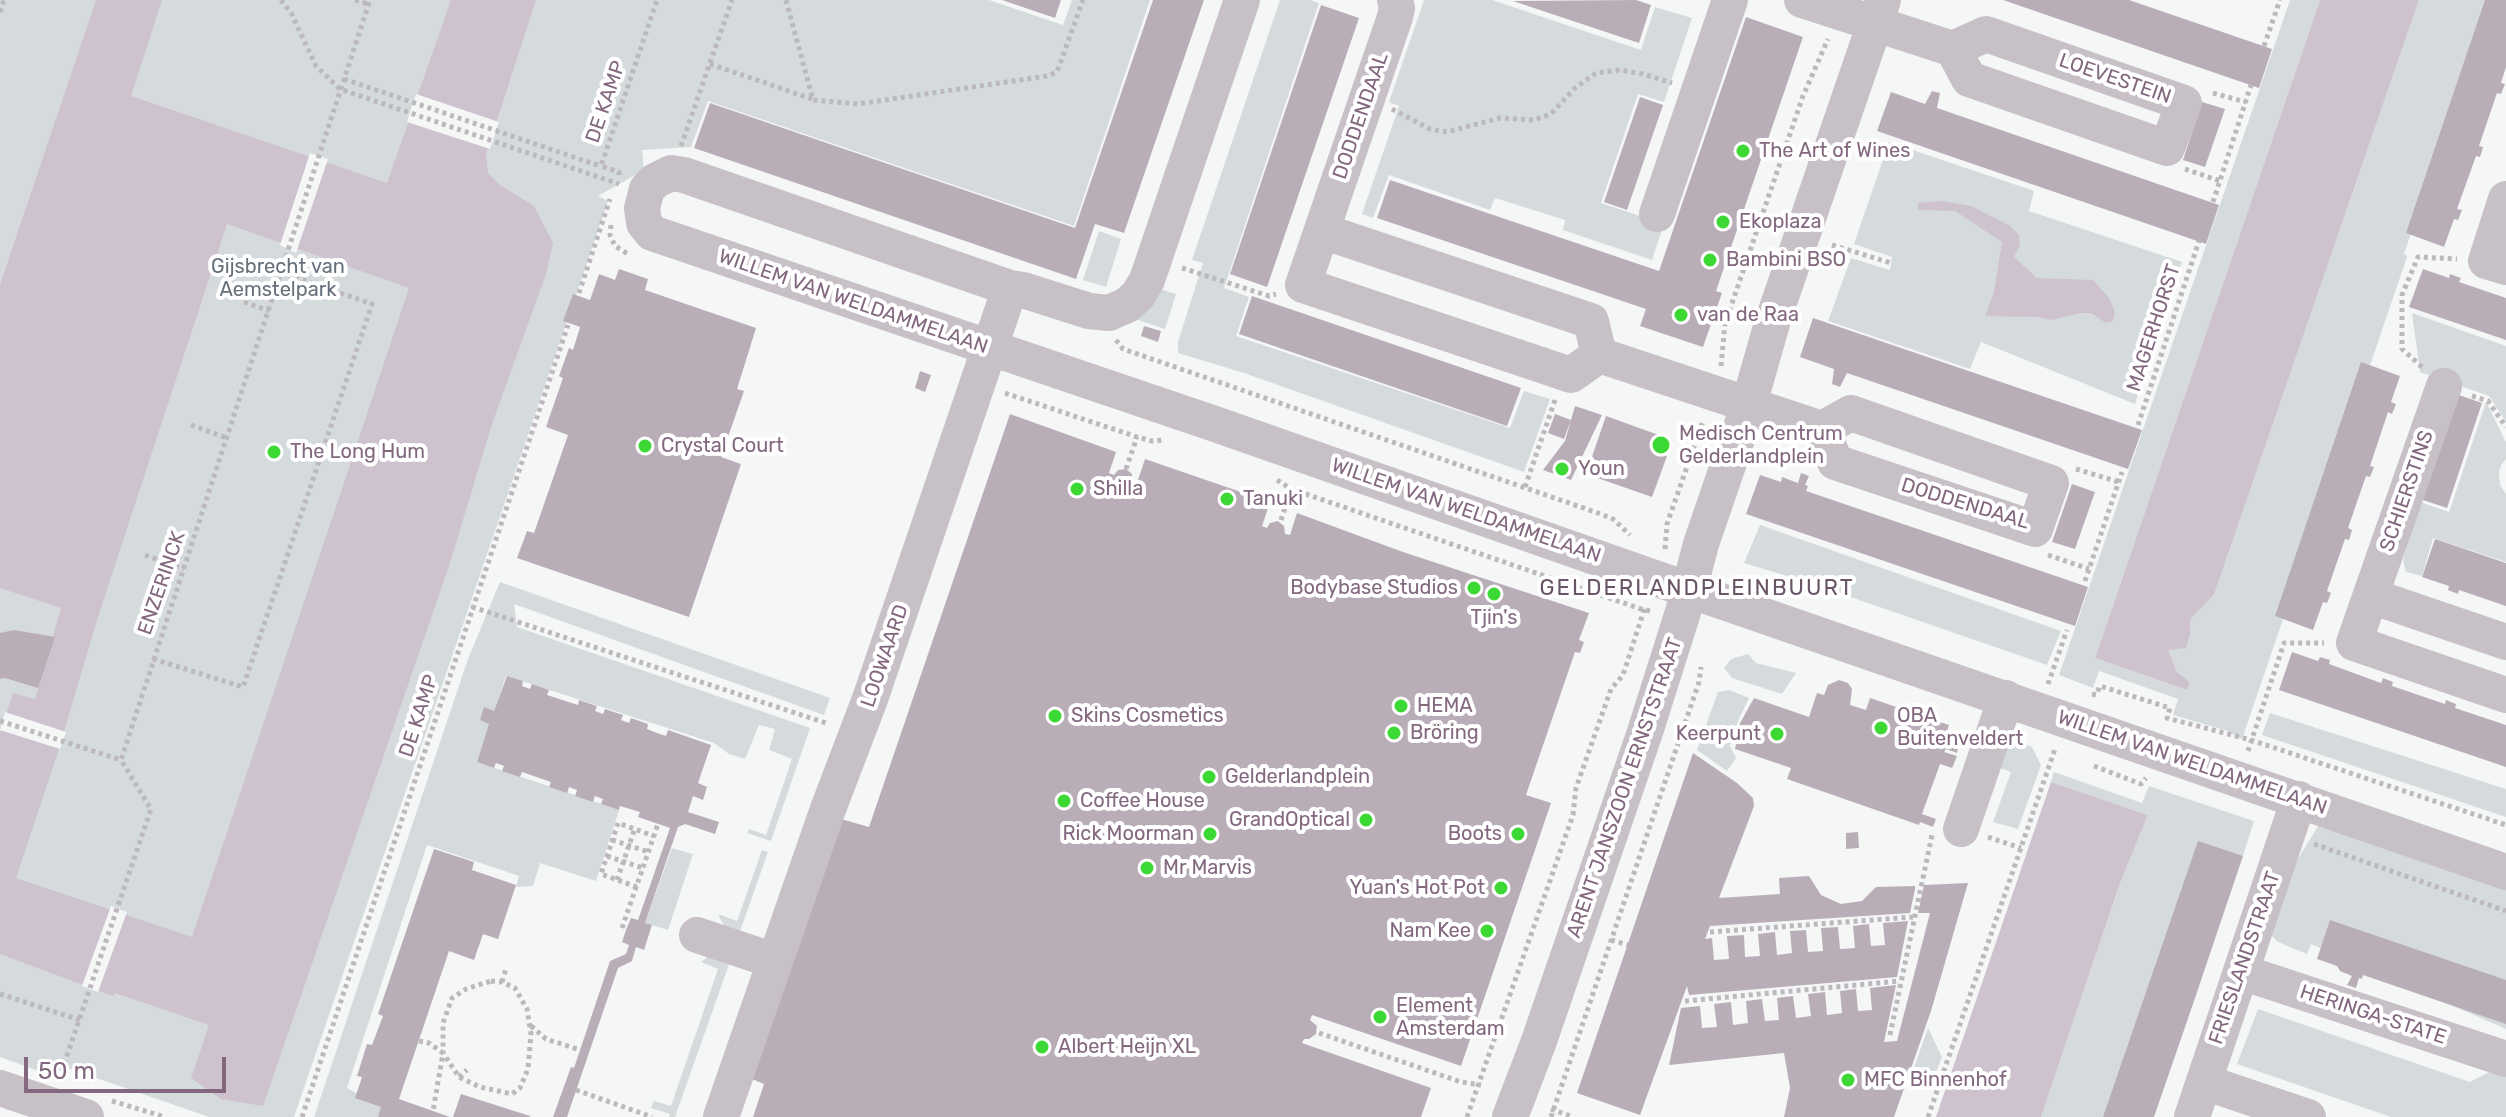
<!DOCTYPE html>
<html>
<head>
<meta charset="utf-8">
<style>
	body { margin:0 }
	#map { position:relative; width:2506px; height:1117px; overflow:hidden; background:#f4f7f6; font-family:Rubik,sans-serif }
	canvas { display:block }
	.scale { position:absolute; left:24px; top:1057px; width:202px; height:36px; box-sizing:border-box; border:4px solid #83687f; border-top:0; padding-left:10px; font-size:24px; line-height:28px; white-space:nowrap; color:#83687f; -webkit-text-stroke:6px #fff; paint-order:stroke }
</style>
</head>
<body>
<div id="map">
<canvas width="2506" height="1117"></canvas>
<div class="scale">50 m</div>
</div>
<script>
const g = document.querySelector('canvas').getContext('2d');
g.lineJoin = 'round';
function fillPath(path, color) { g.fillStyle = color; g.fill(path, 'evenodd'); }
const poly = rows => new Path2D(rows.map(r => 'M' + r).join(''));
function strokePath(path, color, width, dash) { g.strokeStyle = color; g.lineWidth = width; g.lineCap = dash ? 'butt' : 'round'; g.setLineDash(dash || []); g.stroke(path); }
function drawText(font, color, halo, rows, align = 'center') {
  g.font = font + ' Rubik,sans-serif'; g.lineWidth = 8; g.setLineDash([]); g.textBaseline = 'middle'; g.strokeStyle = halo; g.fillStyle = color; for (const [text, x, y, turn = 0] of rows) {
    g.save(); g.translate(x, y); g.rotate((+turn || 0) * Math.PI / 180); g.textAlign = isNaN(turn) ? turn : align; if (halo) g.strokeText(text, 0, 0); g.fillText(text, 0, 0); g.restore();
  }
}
const green = poly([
	[0,0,989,0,1063,25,1072,0,1150,0,1074,226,708,101,691,147,642,150,644,170,598,196,608,201,588,260,294,1117,209,1117,56,1064,52,1076,0,1057],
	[1280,0,1310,0,1319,3,1224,288,1249,297,1236,336,1510,428,1524,391,1550,399,1524,472,1244,373,1178,353,1178,342,1203,263,1192,260],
	[1424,0,1492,0,1641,50,1655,7,1692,18,1664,102,1638,94,1601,203,1664,224,1652,260,1563,230,1565,220,1495,198,1490,210,1389,175,1373,218,1362,214,1399,106,1389,102],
	[2290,0,2320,0,2095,658,2187,690,2190,682,2177,672,2167,650,2190,634,2191,618,2214,595,2419,0,2490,0,2404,254,2407,256,2406,260,2242,739,2225,730,2173,715,2178,699,2099,671,2093,688,2059,675],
	[1889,142,2034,191,2029,211,2182,262,2135,404,1981,342,1970,369,1828,321,1851,258,1890,270,1892,257,1854,244],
	[1099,231,1121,239,1106,287,1083,280],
	[1157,288,1176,294,1165,329,1129,317],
	[2412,313,2506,346,2506,422,2489,396,2420,372],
	[2486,402,2506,442,2506,459,2501,465,2499,473,2500,485,2506,494,2506,562,2433,538,2422,576,2406,572,2403,560,2420,502,2449,512],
	[1760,525,2061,631,2047,665,1813,584,1744,563],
	[500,582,830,698,824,715,514,604,517,627,810,728,771,841,747,833,749,829,766,835,792,759,769,750,775,729,759,725,745,759,729,754,714,743,506,676,477,762,619,810,596,881,540,863,533,886,516,887,519,876,427,845,347,1088,382,1107,379,1117,314,1117,468,659],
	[1748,654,1756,663,1796,673,1782,694,1732,678,1724,668,1731,659],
	[1729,690,1749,698,1738,721,1730,746,1736,758,1727,771,1697,750,1718,692],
	[2270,713,2506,789,2506,817,2262,735],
	[2001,734,2032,747,2041,765,2018,829,1993,822,2011,772,1989,764],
	[2054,772,2142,803,2149,786,2254,821,2243,856,2106,1117,2041,1117,2119,886,2148,815,2051,782],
	[2320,823,2506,887,2506,1029,2311,944,2307,954,2278,942,2269,933,2296,862],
	[672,848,693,854,668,930,645,923],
	[762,850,768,852,739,934,725,928,718,914,737,921],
	[715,951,732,956,675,1117,669,1117,670,1114,651,1108,654,1101,671,1106,718,969,701,962],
	[2258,1009,2470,1082,2493,1070,2506,1074,2506,1117,2391,1117,2237,1064],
	[1928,1028,1942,1057,1934,1077,1913,1070]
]);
const water = poly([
	[96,0,162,0,131,96,387,183,451,0,536,0,486,154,488,173,500,185,534,206,553,243,546,274,491,427,450,563,263,1106,221,1099,191,1078,209,1025,115,993,113,996,99,991,0,954,0,733,13,693,35,699,61,608,0,588,0,285],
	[227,224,409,288,192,937,16,878,58,752,97,620],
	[2320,0,2419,0,2214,595,2191,618,2190,634,2186,648,2168,650,2177,672,2190,682,2187,690,2095,658],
	[1941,201,1971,206,2009,225,2019,235,2020,245,2014,257,2037,278,2093,280,2109,298,2115,311,2113,321,2106,323,2091,313,2080,313,2052,320,2038,317,1985,316,1994,292,2002,242,1955,211,1918,210,1918,203],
	[2051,782,2148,815,2119,886,2041,1117,1936,1117]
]);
const pier = poly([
	[416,94,499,122,490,149,407,122],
	[310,153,328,159,296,253,280,245],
	[5,712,66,732,60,749,0,730],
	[111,906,127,912,98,992,82,986]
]);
const building = poly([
	[1002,0,1061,0,1055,18],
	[1153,0,1204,0,1124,233,1095,224,1076,279,694,148,710,103,1075,228],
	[1636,0,1651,5,1639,43,1513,1],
	[2003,0,2129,0,2272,49,2259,88],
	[2485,0,2506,0,2506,67,2501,83,2505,84,2501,94,2497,93,2479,146,2483,147,2480,157,2476,156,2457,209,2462,210,2458,220,2454,219,2444,247,2406,233],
	[1321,5,1359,18,1267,287,1230,274],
	[1746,17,1803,37,1716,291,1722,293,1703,347,1640,326,1646,309,1377,218,1390,180,1659,271],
	[1932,91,1940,93,1937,108,2219,205,2206,244,1877,131,1891,92,1925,104],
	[1640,97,1663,105,1627,210,1604,202],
	[2202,102,2225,109,2205,167,2183,160],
	[619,269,648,279,645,290,756,328,737,389,744,391,721,457,741,464,689,617,517,558,527,531,534,533,568,435,546,427,563,378,559,376,569,348,573,350,580,327,563,321,573,294,590,300,599,274,615,280],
	[2423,269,2449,278,2450,274,2461,278,2459,282,2506,298,2506,340,2409,307],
	[1252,296,1521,388,1507,426,1239,334],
	[1813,318,2142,430,2128,469,1847,373,1840,387,1832,384,1834,369,1800,357],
	[1144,326,1161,331,1158,342,1141,336],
	[2361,362,2400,376,2391,402,2396,404,2392,414,2388,412,2370,466,2374,467,2370,477,2366,476,2348,528,2352,530,2349,540,2345,539,2327,591,2331,593,2327,603,2323,602,2313,630,2275,616],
	[920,371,931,375,925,392,915,388],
	[2456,394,2482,403,2447,508,2420,499],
	[1575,406,1602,415,1571,480,1543,470,1565,441],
	[1010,414,1116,452,1109,473,1114,475,1118,470,1126,469,1132,474,1132,481,1137,483,1145,459,1270,502,1262,526,1267,528,1270,523,1278,521,1284,526,1285,534,1290,535,1297,513,1403,552,1589,613,1579,640,1584,642,1580,653,1575,652,1526,795,1551,803,1461,1066,1312,1015,1310,1020,1317,1026,1316,1034,1309,1039,1304,1039,1302,1043,1431,1088,1421,1117,753,1117,764,1084,752,1079,841,819,869,827],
	[1555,414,1571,420,1564,439,1548,433],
	[1606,416,1667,438,1662,454,1667,456,1652,497,1586,474],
	[1801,473,1809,476,1805,485,1808,486,1806,491,1812,493,2088,587,2075,626,1746,514,1760,475,1781,482,1782,477,1798,483],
	[2072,484,2095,492,2075,549,2052,542],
	[2435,539,2506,563,2506,606,2459,590,2458,594,2448,590,2449,586,2422,577],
	[14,630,55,637,38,688,5,678,0,679,0,633],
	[2292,652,2318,661,2320,657,2330,660,2329,664,2381,683,2383,678,2393,682,2392,686,2445,704,2446,700,2456,704,2455,708,2506,725,2506,767,2279,690],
	[507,676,523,681,522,686,530,689,532,684,549,690,547,695,578,705,579,700,597,706,595,711,603,714,605,709,623,715,621,720,629,723,631,718,648,724,647,729,657,733,666,736,668,730,711,745,698,783,707,787,703,800,693,796,688,812,719,822,715,834,685,824,678,827,645,923,652,925,644,950,636,947,632,961,618,968,567,1117,553,1117,571,1067,574,1068,610,961,626,954,629,945,622,942,626,930,631,918,638,920,670,828,638,817,640,812,620,806,619,810,601,804,603,799,595,796,593,802,575,796,577,790,569,787,567,793,549,787,551,782,522,772,520,777,502,771,504,766,496,763,494,768,477,762,489,724,480,720,484,707,494,711],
	[1839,680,1848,683,1852,689,1850,705,1866,710,1870,698,1949,725,1945,737,1959,744,1957,753,1946,749,1944,752,1957,756,1953,766,1952,768,1940,764,1922,814,1936,819,1933,827,1920,822,1919,825,1787,779,1791,768,1735,749,1740,723,1754,698,1809,717,1817,693,1824,695,1828,685],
	[1693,753,1737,783,1753,798,1754,806,1719,898,1780,894,1779,878,1809,876,1821,895,1841,904,1862,901,1876,887,1915,886,1915,889,1910,913,1710,926,1705,939,1712,938,1714,960,1729,959,1727,936,1744,935,1745,957,1760,956,1758,934,1775,932,1777,955,1792,953,1790,931,1806,930,1808,952,1823,951,1821,928,1838,927,1840,949,1855,948,1853,926,1869,924,1871,946,1885,945,1883,923,1908,921,1897,977,1689,995,1687,986,1640,1115,1577,1093],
	[1858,832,1859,848,1846,849,1846,833],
	[2198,841,2243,856,2194,1001,2154,1117,2103,1117],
	[434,849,474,862,472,870,516,885,498,939,483,934,474,960,449,951,399,1099,450,1117,378,1117,381,1107,355,1098,362,1077,357,1076,367,1044,372,1045,383,1016,378,1014],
	[1968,883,1931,1011,1894,1117,1784,1117,1790,1088,1784,1053,1669,1065,1681,1008,1700,1006,1702,1028,1717,1027,1714,1004,1731,1002,1733,1025,1748,1023,1746,1001,1762,999,1765,1021,1779,1020,1777,998,1793,996,1796,1018,1811,1016,1808,994,1825,992,1827,1015,1842,1013,1840,991,1856,989,1858,1011,1872,1010,1870,988,1896,985,1884,1042,1897,1041,1930,913,1918,913,1924,885],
	[2330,920,2506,980,2506,1024,2363,975,2362,979,2359,978,2356,988,2347,985,2352,976,2340,971,2337,966,2317,959],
	[461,1094,530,1116,530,1117,453,1117]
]);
const path = poly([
	[281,0,291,13,316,66,340,89,619,184],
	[355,0,368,4],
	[786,0,813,100,858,104,1047,76,1057,72,1083,0],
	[0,12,4,0],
	[2264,46,2280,0],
	[710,64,812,99],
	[344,79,600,166],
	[2213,93,2246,102],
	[1392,109,1430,129,1447,132,1500,118,1534,120,1551,114,1575,88,1596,73,1620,70,1643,74,1672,83],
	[681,146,732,0],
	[2185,169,2220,181],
	[619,175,619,172,601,166,657,0],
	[2213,202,2251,85],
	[611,225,610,235,615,246,628,254],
	[1832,245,1891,263],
	[1182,268,1269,296,1276,294],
	[579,293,610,199],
	[244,302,269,311],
	[1116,340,1123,349,1598,513,1613,519,1630,535],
	[1721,366,1725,323,1730,309,1803,96,1828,39],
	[2422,367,2402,349,2402,295,2418,257,2457,259],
	[1005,393,1137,437,1152,441,1163,440],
	[2472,396,2488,401,2506,427],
	[191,425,227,438],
	[2138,425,2199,241],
	[1126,469,1137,437],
	[2076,469,2119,482],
	[1277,480,1291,489,1644,610,1651,611],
	[1525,487,1555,400],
	[1281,520,1291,489],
	[1665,549,1667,524,1703,421],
	[145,555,184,569],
	[2048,555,2089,569],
	[2085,581,2122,472],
	[472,607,829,724],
	[153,659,243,687,372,304,280,272],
	[2048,684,2067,630],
	[2092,694,2096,695,2100,686,2170,708,2167,718,2251,740,2506,825],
	[0,721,121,760],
	[2248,751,2284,643,2324,643],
	[2094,766,2141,784,2146,778],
	[1988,837,2021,848],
	[612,840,649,852],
	[2314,844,2506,911],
	[607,856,643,868],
	[617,880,635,828],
	[637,887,601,874,618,823,654,836],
	[622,928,658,824],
	[1710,932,1913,917],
	[1611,940,1628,945],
	[491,981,502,982,515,988,527,1009,531,1034,528,1069,520,1088,512,1094,480,1087,459,1077,443,1053,443,1023,452,998,466,989,491,981],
	[502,982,506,969],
	[0,994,80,1020],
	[1685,1001,1900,981],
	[531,1026,546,1039,580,1050],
	[1319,1033,1461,1082,1481,1085],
	[1890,1035,1932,835],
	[419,1041,429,1043,443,1053,433,1111],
	[459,1077,467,1070],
	[59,1079,151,809,121,760,370,0],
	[576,1090,652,1117],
	[112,1101,165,1117],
	[1551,1109,1573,1117],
	[302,1117,568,325],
	[1467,1117,1573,815,1576,788,1611,689,1623,675,1645,607],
	[1551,1117,1699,682,1701,667],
	[1928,1117,2055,749]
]);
const minor = poly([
	[1242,0,1147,280,1138,295,1127,305,1109,313,1089,311,1023,290,1010,288,684,175,671,173,655,181,647,189,642,208,644,223,652,233,1215,424,1689,590,2506,872],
	[1395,0,1397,8,1395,17,1303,285,1571,375,1599,355],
	[1802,0,1953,49,1969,79,2167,148,2184,103,1986,34,1953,49],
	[2506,199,2486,261,2506,267],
	[1657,214,1730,0],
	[1322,231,1591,321,1599,355],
	[1599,355,1822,429,1851,413,2051,483,2035,529,1835,462,1822,429],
	[2444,386,2354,643,2506,695],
	[2371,596,2506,642],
	[1961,829,2006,698],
	[697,935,775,961],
	[2241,972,2506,1059],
	[2204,1082,2308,1117],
	[0,1088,86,1117],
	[721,1117,828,809,870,699,1010,288],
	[1510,1117,1539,1041,1645,732,1683,612,1701,544,1749,404,1773,320,1883,0],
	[2192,1117,2299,799]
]);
const markers = [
	[1743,151,8,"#3cd833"],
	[1723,222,8,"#3cd833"],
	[1710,260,8,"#3cd833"],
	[1681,315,8,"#3cd833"],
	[1661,445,10,"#3cd833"],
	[645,446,8,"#3cd833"],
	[274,452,8,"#3cd833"],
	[1562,469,8,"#3cd833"],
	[1077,489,8,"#3cd833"],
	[1227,499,8,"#3cd833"],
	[1474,588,8,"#3cd833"],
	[1494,594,8,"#3cd833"],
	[1401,706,8,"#3cd833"],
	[1055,716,8,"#3cd833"],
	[1881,728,8,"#3cd833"],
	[1394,733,8,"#3cd833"],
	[1777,734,8,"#3cd833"],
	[1209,777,8,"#3cd833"],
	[1064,801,8,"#3cd833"],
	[1366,820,8,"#3cd833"],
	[1210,834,8,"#3cd833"],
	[1518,834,8,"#3cd833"],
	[1147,868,8,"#3cd833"],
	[1501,888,8,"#3cd833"],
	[1487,931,8,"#3cd833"],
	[1380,1017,8,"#3cd833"],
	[1042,1047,8,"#3cd833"],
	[1848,1080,8,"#3cd833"]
];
const streetNames = [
	["LOEVESTEIN",2115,79,19],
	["DE KAMP",606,102,-71],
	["DODDENDAAL",1361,116,-71],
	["WILLEM VAN WELDAMMELAAN",853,302,19],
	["MAGERHORST",2154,328,-72],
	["SCHIERSTINS",2407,491,-71],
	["DODDENDAAL",1965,504,17],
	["WILLEM VAN WELDAMMELAAN",1466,511,19],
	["ENZERINCK",162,583,-71],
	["LOOWAARD",885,656,-71],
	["DE KAMP",419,716,-72],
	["WILLEM VAN WELDAMMELAAN",2192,763,19],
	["ARENT JANSZOON ERNSTSTRAAT",1625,788,-71],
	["FRIESLANDSTRAAT",2245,958,-71],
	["HERINGA-STATE",2373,1015,18]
];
const poiNames = [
	["The Art of Wines",1759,151],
	["Ekoplaza",1739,222],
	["Bambini BSO",1726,260],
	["van de Raa",1697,315],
	["Medisch Centrum",1679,434],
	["Gelderlandplein",1679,457],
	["Crystal Court",661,446],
	["The Long Hum",290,452],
	["Youn",1578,469],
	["Shilla",1093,489],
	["Tanuki",1243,499],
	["Bodybase Studios",1458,588,"right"],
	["Tjin's",1494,618,"center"],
	["HEMA",1417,706],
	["Skins Cosmetics",1071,716],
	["OBA",1897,716],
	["Buitenveldert",1897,739],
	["Bröring",1410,733],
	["Keerpunt",1761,734,"right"],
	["Gelderlandplein",1225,777],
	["Coffee House",1080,801],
	["GrandOptical",1350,820,"right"],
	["Rick Moorman",1194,834,"right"],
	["Boots",1502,834,"right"],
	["Mr Marvis",1163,868],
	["Yuan's Hot Pot",1485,888,"right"],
	["Nam Kee",1471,931,"right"],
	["Element",1396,1006],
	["Amsterdam",1396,1029],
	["Albert Heijn XL",1058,1047],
	["MFC Binnenhof",1864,1080]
];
const parkNames = [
	["Gijsbrecht van",278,267],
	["Aemstelpark",278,290]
];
const neighbourhoodNames = [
	["GELDERLANDPLEINBUURT",1697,589]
];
fillPath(green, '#d5dbdd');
fillPath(water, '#cec2ce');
fillPath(pier, '#f4f7f6');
fillPath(building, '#b9aeb8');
strokePath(path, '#bdb8bd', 5, [4, 4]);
strokePath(minor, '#c7c0c6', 36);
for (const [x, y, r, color] of markers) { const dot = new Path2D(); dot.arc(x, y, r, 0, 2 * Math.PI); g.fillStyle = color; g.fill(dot); strokePath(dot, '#fff', 3); }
drawText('20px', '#83687f', '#fff', streetNames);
drawText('20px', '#83687f', '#fff', poiNames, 'left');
drawText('20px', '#66707b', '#fff', parkNames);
g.letterSpacing = '2px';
drawText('22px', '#695565', '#fff', neighbourhoodNames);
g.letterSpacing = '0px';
</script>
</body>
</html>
